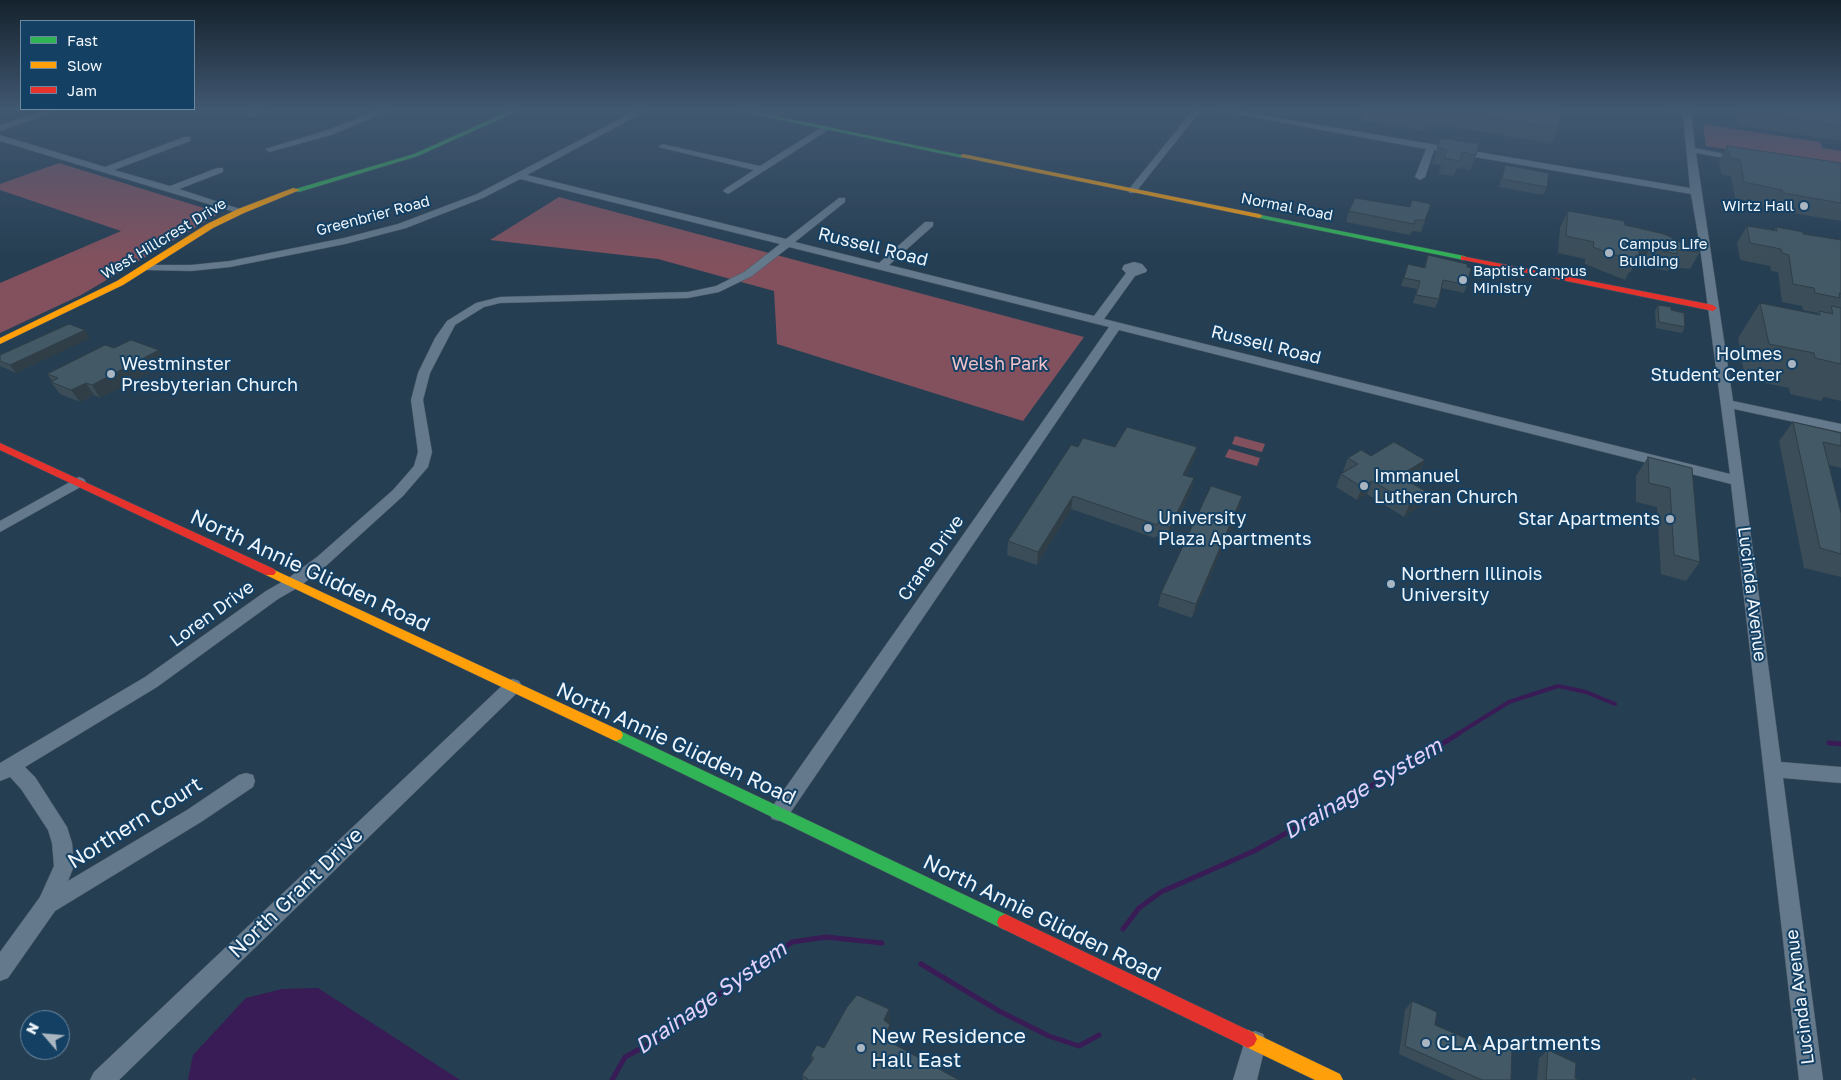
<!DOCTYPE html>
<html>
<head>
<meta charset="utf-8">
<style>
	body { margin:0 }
	#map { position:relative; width:1841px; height:1080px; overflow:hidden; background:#263e52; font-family:"Golos Text",sans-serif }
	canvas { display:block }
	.legend { position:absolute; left:20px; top:20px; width:175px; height:90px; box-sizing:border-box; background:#144064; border:1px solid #6c88a0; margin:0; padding:6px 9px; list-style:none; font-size:15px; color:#eff5fb }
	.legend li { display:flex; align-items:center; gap:10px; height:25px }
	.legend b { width:25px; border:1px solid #6c88a0 }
	.north { position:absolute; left:20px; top:1010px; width:50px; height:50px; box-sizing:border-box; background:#144064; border:1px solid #6c88a0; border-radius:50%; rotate:297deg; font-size:14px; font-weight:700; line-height:20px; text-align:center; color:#eff5fb }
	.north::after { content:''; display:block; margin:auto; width:18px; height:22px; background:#a9b5c0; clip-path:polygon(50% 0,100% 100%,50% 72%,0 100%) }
</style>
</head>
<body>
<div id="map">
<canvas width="1841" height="1080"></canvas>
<ul class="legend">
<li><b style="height:6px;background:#30b455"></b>Fast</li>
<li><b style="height:6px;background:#ff9f0a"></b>Slow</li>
<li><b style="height:6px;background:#e5322d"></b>Jam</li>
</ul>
<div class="north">N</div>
</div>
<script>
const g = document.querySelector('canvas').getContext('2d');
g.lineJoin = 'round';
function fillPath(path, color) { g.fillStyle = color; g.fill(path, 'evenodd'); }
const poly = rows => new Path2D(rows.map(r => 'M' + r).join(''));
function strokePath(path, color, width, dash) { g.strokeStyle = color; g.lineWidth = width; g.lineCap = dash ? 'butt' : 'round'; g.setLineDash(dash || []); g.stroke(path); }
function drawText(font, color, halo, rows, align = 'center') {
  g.font = font + ' "Golos Text",sans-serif'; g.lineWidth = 4; g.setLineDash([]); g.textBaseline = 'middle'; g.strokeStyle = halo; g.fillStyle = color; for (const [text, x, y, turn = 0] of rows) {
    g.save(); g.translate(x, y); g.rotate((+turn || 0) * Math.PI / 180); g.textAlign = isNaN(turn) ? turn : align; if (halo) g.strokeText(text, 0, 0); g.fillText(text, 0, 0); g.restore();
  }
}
const green = poly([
	[1703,124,1820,142,1822,148,1841,151,1841,168,1706,146],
	[59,163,220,213,81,295,0,333,0,283,121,231,0,190,0,184],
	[559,197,1084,337,1023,421,777,344,774,291,658,259,490,240],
	[1235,436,1265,444,1262,452,1232,444],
	[1229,449,1260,458,1257,466,1225,457]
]);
const water = poly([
	[318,988,460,1080,188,1080,193,1055,246,998,282,989]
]);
const streamFar1 = poly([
	[1456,735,1509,702,1558,686,1586,692,1615,704]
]);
const stream = poly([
	[1829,743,1841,744],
	[1123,929,1139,908,1161,892,1254,851,1402,769,1458,734],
	[921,964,999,1011,1049,1036,1079,1046,1099,1035],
	[612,1080,625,1057,655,1041,792,942,826,937,882,943]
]);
const street = poly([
	[47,110,60,110,0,131,0,125,47,110],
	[256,110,268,110,250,117,246,115,256,110],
	[379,110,391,110,331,135,269,152,265,149,325,131,379,110],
	[637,110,648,110,527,175,786,239,839,198,845,198,845,202,795,242,879,263,925,222,933,222,933,226,889,265,1094,316,1126,273,1122,269,1124,265,1134,262,1142,264,1147,270,1146,272,1135,276,1104,319,1730,474,1700,247,1691,194,1434,150,1425,177,1420,180,1415,177,1426,149,1212,110,1231,110,1690,188,1683,115,1667,110,1691,110,1695,148,1745,158,1741,161,1696,153,1733,401,1841,424,1841,432,1734,409,1781,762,1841,767,1841,783,1783,778,1823,1080,1799,1080,1731,484,1119,330,786,819,779,821,772,819,769,813,772,807,1109,327,789,247,752,276,719,292,688,298,500,303,484,307,455,325,430,373,423,400,432,452,428,467,403,496,327,565,299,587,278,599,157,687,25,767,35,777,67,827,72,843,74,866,68,881,187,810,239,775,246,773,253,775,255,781,253,787,201,822,55,911,8,978,0,981,0,952,40,897,54,866,52,843,48,830,21,789,10,777,0,781,0,763,145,677,266,591,287,579,317,557,393,490,414,466,418,452,411,400,418,373,435,338,447,321,476,303,500,297,688,292,716,286,744,272,780,244,520,179,483,198,406,228,345,244,230,267,191,271,147,270,143,269,143,265,191,265,230,261,344,238,398,224,477,194,637,110],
	[1193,110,1201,110,1135,193,1129,193,1129,189,1193,110],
	[825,125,829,128,828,130,728,194,723,191,725,189,754,170,658,147,662,144,760,166,825,125],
	[0,135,105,167,184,137,190,137,190,141,114,170,170,186,217,168,223,168,223,172,179,189,246,211,238,213,0,141,0,135],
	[79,477,84,479,86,482,84,485,0,532,0,521,79,477],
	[513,679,519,681,522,686,519,691,119,1080,90,1080,94,1072,507,681,513,679],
	[1255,1031,1263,1034,1266,1042,1257,1080,1233,1080,1247,1034,1255,1031]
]);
const fast = poly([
	[512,110,520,110,418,156,299,192,292,190,414,154,512,110],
	[734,110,747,110,966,156,963,158,734,110],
	[1256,214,1464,256,1468,258,1464,260,1259,218,1255,216,1256,214],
	[616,729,1011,917,1013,922,1011,927,1005,930,999,927,611,739,609,735,611,731,616,729]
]);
const slow = poly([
	[963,154,1259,214,1263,216,1259,218,961,157,961,155,963,154],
	[293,188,300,190,244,213,213,228,123,285,0,344,0,338,117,281,207,224,238,209,293,188],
	[270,568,621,731,623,735,621,739,616,741,611,739,266,575,264,572,266,569,270,568],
	[1248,1030,1340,1074,1343,1080,1315,1080,1242,1045,1239,1039,1242,1033,1248,1030]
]);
const jam = poly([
	[1461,256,1713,305,1717,308,1713,311,1464,260,1461,260,1461,256],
	[0,443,274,569,276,572,274,575,266,575,0,450,0,443],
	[1005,914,1254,1033,1257,1039,1254,1045,1248,1048,1242,1045,999,927,997,922,999,917,1005,914]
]);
const wall = poly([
	[1364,110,1560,110,1559,128,1552,144,1438,124,1436,128,1427,126,1425,131,1361,120],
	[1736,110,1841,110,1841,144,1840,141,1739,126],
	[1441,138,1476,155,1470,170,1457,168,1454,176,1439,174,1441,165,1432,164],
	[1727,146,1841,163,1841,221,1773,210,1772,207,1735,198,1731,176,1721,174,1719,161],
	[1505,165,1547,187,1543,195,1499,187,1502,174],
	[1431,204,1421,232,1412,231,1410,235,1346,222,1349,211,1410,207],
	[1568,211,1625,225,1700,252,1690,269,1670,267,1668,271,1641,265,1633,267,1630,273,1629,272,1625,280,1585,264,1585,259,1558,253,1560,227],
	[1747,226,1774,231,1776,227,1803,234,1841,240,1841,401,1824,397,1821,401,1790,394,1789,388,1745,379,1738,338,1760,303,1817,314,1818,313,1803,310,1802,306,1782,302,1778,272,1771,271,1770,266,1740,260,1737,243],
	[1428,255,1467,267,1467,285,1464,293,1441,288,1439,299,1435,308,1413,303,1417,289,1401,286,1408,264,1424,268],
	[1658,305,1671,310,1685,327,1682,333,1656,328,1655,311],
	[90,338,16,373,0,366,0,355],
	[114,348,166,363,100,398,94,395,80,402,60,394,51,382,52,381,47,374],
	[1793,422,1841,433,1841,468,1829,465,1841,554,1841,577,1804,568,1779,441],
	[1078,447,1197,447,1194,459,1186,476,1194,478,1191,491,1167,540,1156,536,1155,538,1071,509,1037,565,1007,555,1008,541],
	[1371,456,1425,460,1419,473,1407,480,1427,492,1421,505,1404,517,1367,494,1357,500,1336,487,1341,474,1345,472,1343,471,1348,458],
	[1648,457,1692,468,1700,562,1686,581,1661,574,1657,507,1636,502,1636,476],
	[1242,496,1239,509,1192,618,1158,606,1161,593],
	[1412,1001,1435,1025,1497,1052,1503,1046,1511,1080,1456,1080,1399,1054,1405,1010],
	[889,1009,890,1042,959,1080,803,1080,802,1075,812,1060,811,1055],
	[1548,1050,1575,1078,1579,1080,1537,1080,1539,1058]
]);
const shadedWall = poly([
	[1650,248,1641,265,1633,267,1639,255,1639,250],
	[85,330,90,338,16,373,10,365],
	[159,350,166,363,100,398,92,385],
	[86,383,94,395,80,402,71,390],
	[1197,447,1194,459,1180,488,1183,475],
	[1425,460,1419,473,1393,489,1399,476],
	[1194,478,1191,491,1167,540,1170,527],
	[1372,481,1367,494,1357,500,1362,487],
	[1427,492,1421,505,1404,517,1410,503],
	[1073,496,1071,509,1037,565,1038,552],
	[1242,496,1239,509,1192,618,1196,604],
	[889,1009,891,1041,884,1054,883,1038,884,1020]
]);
const building = poly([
	[1394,110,1442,110,1441,113,1432,111,1430,116,1394,110],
	[1450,110,1560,110,1559,128,1450,110],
	[1747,110,1841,110,1841,125,1747,111,1747,110],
	[1441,138,1479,144,1476,155,1462,152,1460,161,1444,158,1447,150,1437,148,1441,138],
	[1727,146,1841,163,1841,203,1783,193,1782,190,1744,182,1740,160,1730,158,1727,146],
	[1505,165,1549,173,1547,187,1502,179,1505,165],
	[1355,198,1410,207,1412,200,1431,204,1425,220,1415,220,1414,224,1349,211,1355,198],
	[1568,211,1624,221,1625,225,1664,234,1700,252,1677,250,1677,254,1650,248,1639,250,1639,255,1636,255,1634,262,1593,247,1594,242,1566,236,1568,211],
	[1747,226,1777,231,1776,227,1803,232,1803,234,1841,240,1841,294,1839,293,1840,298,1815,293,1814,288,1793,284,1789,255,1782,253,1781,249,1750,243,1747,226],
	[1428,255,1467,264,1467,267,1471,268,1467,285,1443,280,1439,299,1416,295,1420,281,1404,278,1408,264,1425,268,1428,255],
	[1760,303,1820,315,1819,311,1833,314,1831,306,1841,308,1841,364,1815,358,1814,353,1769,344,1760,303],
	[1658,305,1671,307,1671,310,1684,313,1685,327,1659,322,1658,305],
	[69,324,85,330,10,365,0,361,0,355,69,324],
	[131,340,159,350,92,385,86,383,71,390,51,382,58,378,47,374,105,345,114,348,131,340],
	[1793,422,1841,433,1841,446,1823,442,1841,513,1841,554,1820,548,1793,422],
	[1127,427,1197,447,1183,475,1194,478,1170,527,1158,523,1157,525,1073,496,1038,552,1008,541,1071,445,1078,447,1083,438,1115,447,1127,427],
	[1394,442,1425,460,1399,476,1427,492,1410,503,1372,481,1362,487,1341,474,1358,464,1348,458,1361,450,1371,456,1394,442],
	[1648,457,1692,468,1700,562,1674,555,1670,488,1649,483,1648,457],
	[1211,486,1242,496,1196,604,1161,593,1211,486],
	[857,995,889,1009,884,1020,890,1025,883,1038,959,1080,807,1080,808,1079,802,1075,814,1058,811,1055,817,1045,824,1048,847,1007,857,995],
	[1412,1001,1437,1012,1435,1025,1502,1054,1503,1046,1512,1050,1511,1080,1482,1080,1405,1046,1412,1001],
	[1548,1050,1576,1063,1575,1078,1579,1080,1546,1080,1548,1050],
	[1692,1077,1699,1080,1692,1080,1692,1077]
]);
const markers = [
	[1804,206,5,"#a9b5c0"],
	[1609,253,5,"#a9b5c0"],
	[1463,280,5,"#a9b5c0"],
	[1792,364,5,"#a9b5c0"],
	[111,374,5,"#a9b5c0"],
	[1364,486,5,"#a9b5c0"],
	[1670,519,5,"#a9b5c0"],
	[1148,528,5,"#a9b5c0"],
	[1391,584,5,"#a9b5c0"],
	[1426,1043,5,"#a9b5c0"],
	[861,1048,5,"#a9b5c0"]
];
const farPoinames = [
	["Wirtz Hall",1794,206,"right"],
	["Campus Life",1619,244],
	["Building",1619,261],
	["Baptist Campus",1473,271],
	["Ministry",1473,288]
];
const farStreetnames = [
	["Normal Road",1287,207,11],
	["Greenbrier Road",373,216,-15],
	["West Hillcrest Drive",164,239,-31]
];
const streetNames = [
	["Russell Road",873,247,14],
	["Russell Road",1266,345,14],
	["Crane Drive",931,558,-55],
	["Lucinda Avenue",1752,594,83],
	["Loren Drive",212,614,-36],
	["Lucinda Avenue",1800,997,-97]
];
const poiNames = [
	["Holmes",1782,354,"right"],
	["Student Center",1782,375,"right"],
	["Westminster",121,364],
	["Presbyterian Church",121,385],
	["Immanuel",1374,476],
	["Lutheran Church",1374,497],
	["University",1158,518],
	["Plaza Apartments",1158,539],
	["Star Apartments",1660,519,"right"],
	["Northern Illinois",1401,574],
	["University",1401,595]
];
const parkNames = [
	["Welsh Park",1000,364]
];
const nearStreetnames = [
	["North Annie Glidden Road",310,571,25],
	["North Annie Glidden Road",676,744,25],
	["Northern Court",135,823,-32],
	["North Grant Drive",296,893,-44],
	["North Annie Glidden Road",1042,918,26]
];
const nearPoinames = [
	["New Residence",871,1036],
	["Hall East",871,1060],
	["CLA Apartments",1436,1043]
];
const nearWaternames = [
	["Drainage System",1363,789,-30],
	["Drainage System",711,998,-35]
];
fillPath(green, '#83515e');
fillPath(water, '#391b56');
strokePath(streamFar1, '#391b56', 4);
strokePath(stream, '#391b56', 5);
strokePath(street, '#495764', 1);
strokePath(fast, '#495764', 1);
strokePath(slow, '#495764', 1);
strokePath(jam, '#495764', 1);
fillPath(street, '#64798b');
fillPath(fast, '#30b455');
fillPath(slow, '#ff9f0a');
fillPath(jam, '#e5322d');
fillPath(wall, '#3a4d58');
fillPath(shadedWall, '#2f3e47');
fillPath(building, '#435966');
strokePath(building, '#2f3e47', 1);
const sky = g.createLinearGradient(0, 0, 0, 261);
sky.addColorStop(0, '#15222d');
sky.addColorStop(0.42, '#415871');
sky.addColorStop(1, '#41587100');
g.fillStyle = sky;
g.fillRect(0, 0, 1841, 261);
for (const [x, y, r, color] of markers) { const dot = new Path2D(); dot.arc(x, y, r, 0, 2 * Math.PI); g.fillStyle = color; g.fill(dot); strokePath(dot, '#144064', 2); }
drawText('15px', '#eff5fb', '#144064', farPoinames, 'left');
drawText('15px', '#eff5fb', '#144064', farStreetnames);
drawText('18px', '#eff5fb', '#144064', streetNames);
drawText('18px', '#eff5fb', '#144064', poiNames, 'left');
drawText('18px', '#f1c1c9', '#144064', parkNames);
drawText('21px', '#eff5fb', '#144064', nearStreetnames);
drawText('21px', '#eff5fb', '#144064', nearPoinames, 'left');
drawText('italic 22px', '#e3d1f8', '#144064', nearWaternames);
</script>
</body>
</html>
